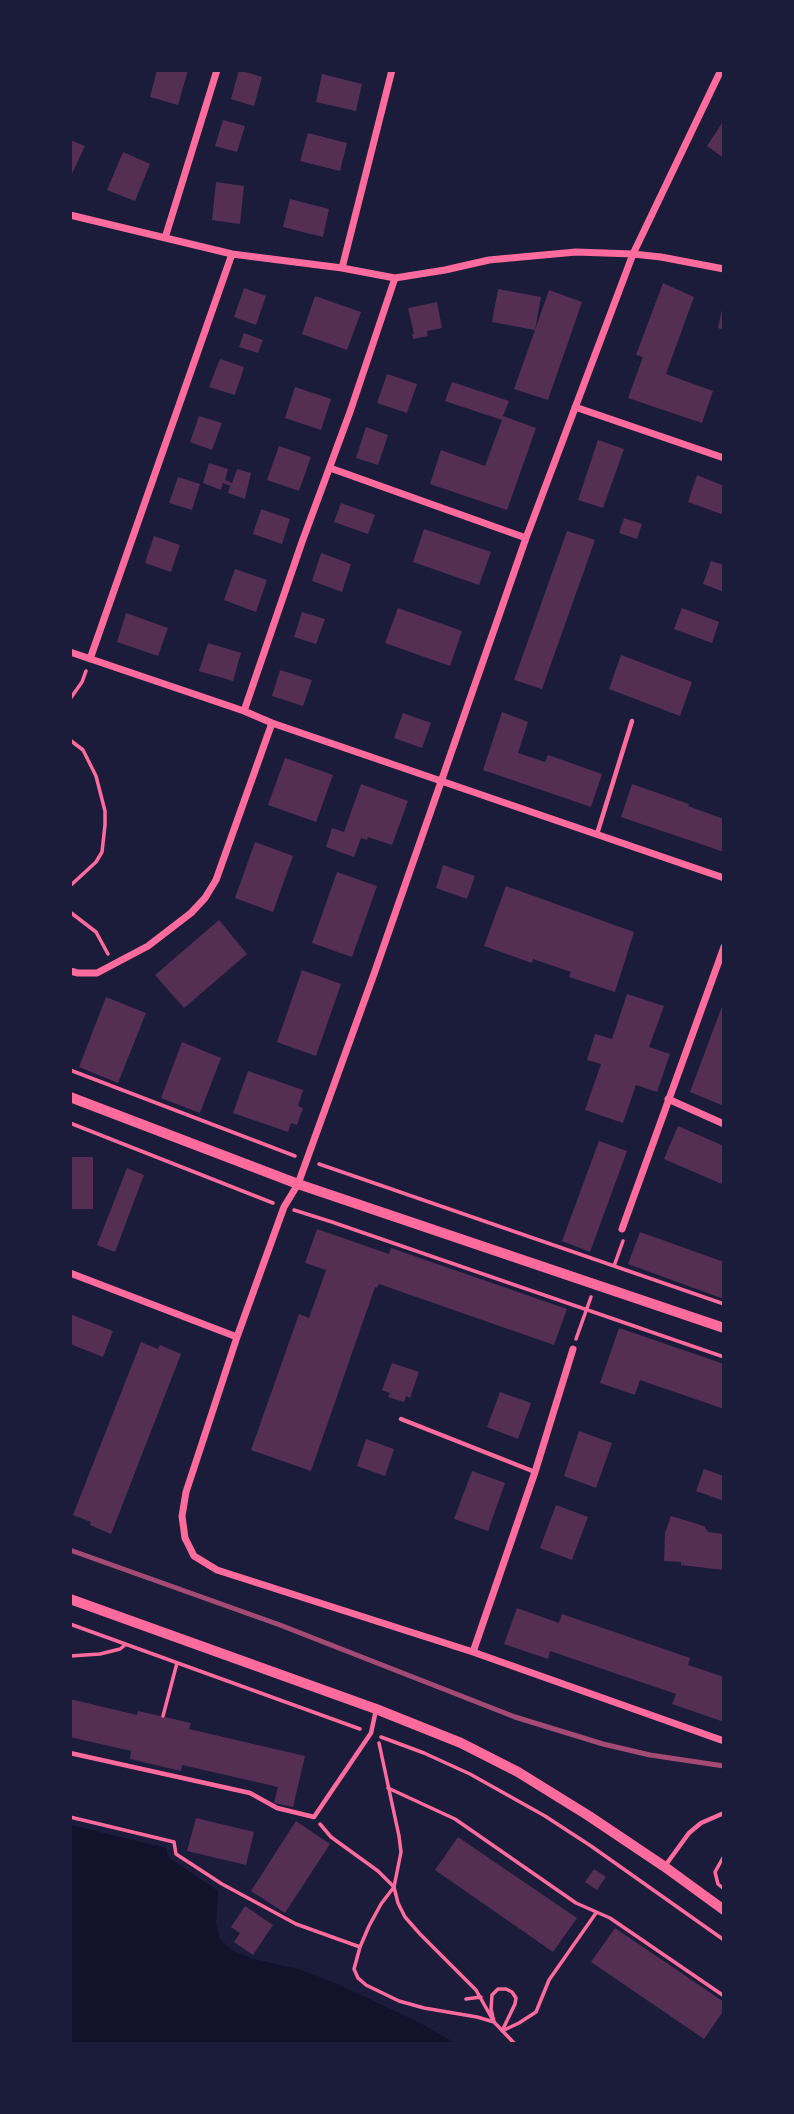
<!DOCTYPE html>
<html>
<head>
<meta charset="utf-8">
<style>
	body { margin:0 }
	#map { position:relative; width:794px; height:2114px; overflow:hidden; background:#1b1b3a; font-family:Georgia,serif }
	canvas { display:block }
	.frame { position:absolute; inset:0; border:72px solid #1b1b3a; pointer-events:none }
</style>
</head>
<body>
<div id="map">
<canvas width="794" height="2114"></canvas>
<div class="frame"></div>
</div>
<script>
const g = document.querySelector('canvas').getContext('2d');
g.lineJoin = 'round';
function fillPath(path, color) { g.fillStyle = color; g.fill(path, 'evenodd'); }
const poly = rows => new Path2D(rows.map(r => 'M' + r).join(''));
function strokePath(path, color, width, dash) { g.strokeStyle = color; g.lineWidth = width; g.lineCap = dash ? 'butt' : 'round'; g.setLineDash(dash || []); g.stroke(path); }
const water = poly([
	[70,1825,166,1848,168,1857,218,1891,216,1923,220,1939,232,1950,250,1958,298,1969,335,1983,418,2022,457,2044,70,2044]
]);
const building = poly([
	[157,70,188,70,178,105,150,97],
	[239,70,262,77,254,106,231,99],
	[322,74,362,84,356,111,316,102],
	[223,120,245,126,237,152,215,146],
	[724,120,724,158,707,146],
	[308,133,347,143,340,171,300,161],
	[70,140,85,146,70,178],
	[123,152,150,164,135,201,107,190],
	[216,182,244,186,240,224,212,220],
	[290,199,329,209,323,237,283,227],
	[663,283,694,297,666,374,713,391,702,423,628,398,643,357,636,355],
	[244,288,266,296,256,325,234,317],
	[498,289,541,297,535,330,549,290,582,302,548,400,514,389,535,330,492,322],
	[315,296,361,312,347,350,302,334],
	[437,302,442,328,427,331,428,336,413,339,412,334,414,334,408,308],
	[723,305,724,306,724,330,718,328],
	[244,333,263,340,258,353,239,347],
	[220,359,244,367,235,395,209,387],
	[387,374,417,384,407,413,377,403],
	[452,382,509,401,503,416,536,428,507,510,430,484,441,450,485,466,502,420,445,401],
	[295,387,331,399,321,430,285,418],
	[199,416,222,423,212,450,190,442],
	[366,427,388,435,378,465,356,458],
	[598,440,624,449,603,508,578,500],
	[279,446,311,457,299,491,267,480],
	[209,463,228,469,225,480,232,483,237,469,251,473,245,499,228,493,230,486,223,483,221,490,203,483],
	[697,475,724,486,724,515,688,502],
	[178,477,200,484,192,510,169,503],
	[341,503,375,515,368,534,334,522],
	[261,509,290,519,282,544,253,534],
	[624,518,642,524,637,539,619,533],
	[424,529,491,552,479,585,413,562],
	[567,531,595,540,542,689,514,680],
	[154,536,180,545,171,572,145,563],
	[321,553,351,564,342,592,312,581],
	[711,561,724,565,724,592,703,584],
	[235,569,267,580,256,612,224,600],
	[398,608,462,631,450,666,385,643],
	[682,608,719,622,712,643,674,629],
	[302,612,325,619,316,644,294,637],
	[126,613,168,628,158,656,117,642],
	[208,643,241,653,233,681,199,671],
	[621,655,692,682,680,716,609,689],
	[280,670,312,680,303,706,272,696],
	[502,712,528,722,518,753,545,762,548,755,602,774,591,807,483,770],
	[403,713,431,723,422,748,394,738],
	[285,758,333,775,316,822,268,805],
	[361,784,408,801,392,845,368,837,367,840,361,838,354,857,326,847,332,828,344,832],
	[632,784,689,804,688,806,724,819,724,852,621,817],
	[255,842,293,856,273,912,235,898],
	[443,865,475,876,467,899,436,888],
	[337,872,377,886,352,957,312,943],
	[506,886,634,932,615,992,569,977,571,972,533,959,532,963,484,946],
	[219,920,247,954,184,1008,155,975],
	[302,970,341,984,316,1056,277,1042],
	[627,994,664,1006,649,1047,670,1054,657,1092,636,1085,623,1123,585,1110,601,1064,587,1060,595,1034,612,1039],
	[106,997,146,1013,118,1083,79,1067],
	[724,1001,724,1106,690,1092],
	[182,1042,221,1058,200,1113,161,1098],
	[248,1071,303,1090,298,1106,303,1108,297,1125,291,1123,288,1132,233,1113],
	[678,1126,724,1146,724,1185,664,1159],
	[599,1141,627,1151,590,1252,562,1241],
	[70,1157,93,1157,93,1209,70,1209],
	[127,1168,144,1175,115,1252,97,1245],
	[317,1229,389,1254,391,1248,567,1309,554,1345,379,1284,377,1288,375,1287,311,1471,251,1450,299,1314,309,1318,326,1270,305,1263],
	[640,1232,724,1262,724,1299,628,1264],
	[70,1314,113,1331,103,1357,70,1344],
	[619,1328,724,1364,724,1409,640,1380,635,1395,600,1383],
	[141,1342,158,1349,160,1345,181,1354,111,1534,90,1525,91,1522,73,1515],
	[392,1363,419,1372,410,1398,406,1396,404,1402,388,1397,390,1393,382,1390],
	[500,1392,531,1403,518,1439,487,1427],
	[579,1431,612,1443,596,1488,564,1476],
	[366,1439,394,1449,385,1476,357,1466],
	[704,1469,724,1476,724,1501,696,1491],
	[472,1471,505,1483,488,1531,454,1519],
	[556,1505,588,1517,572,1560,540,1548],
	[671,1516,704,1526,708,1532,724,1534,724,1570,681,1565,681,1562,664,1561,665,1533],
	[517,1608,559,1623,562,1614,690,1658,688,1665,724,1677,724,1722,672,1704,676,1694,550,1651,548,1659,504,1644],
	[70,1699,137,1715,138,1711,191,1723,189,1729,305,1756,293,1807,274,1803,278,1787,182,1765,181,1771,130,1759,131,1751,70,1737],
	[196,1818,254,1832,246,1865,187,1851],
	[296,1821,330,1844,285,1913,251,1891],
	[458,1837,577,1918,553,1952,435,1870],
	[594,1869,606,1877,597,1890,585,1882],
	[245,1906,273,1925,253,1955,234,1942,240,1933,231,1927],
	[615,1928,724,2002,724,2010,704,2039,591,1962]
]);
const path = poly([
	[70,699,82,682,86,671],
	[70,740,83,750,96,776,105,811,105,825,102,852,96,862,70,886],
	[70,912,96,932,108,954],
	[70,1070,295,1156],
	[70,1123,273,1203],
	[319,1164,724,1304],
	[294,1210,332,1222,724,1357],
	[614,1266,623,1241],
	[576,1339,591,1297],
	[70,1624,360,1729],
	[70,1656,100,1654,120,1649,125,1645],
	[163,1716,177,1663],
	[381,1737,424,1753,470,1774,545,1816,591,1846,724,1940],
	[379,1743,399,1836,401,1852,394,1887,398,1903,405,1917,420,1934,476,1990,494,2022,515,2044],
	[388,1788,455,1819,576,1903,610,1918,724,1996],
	[70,1817,174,1842,176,1854,222,1884,296,1924,360,1947],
	[320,1824,331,1837,378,1871,394,1887,381,1904,369,1926,360,1947,354,1969,358,1978,366,1985,399,2001,424,2008,477,2017,494,2022,491,2009,492,1995,498,1989,506,1989,512,1992,516,1998,515,2004,502,2031,519,2023,536,2012,549,1980,596,1913],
	[724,1856,715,1872,718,1884,724,1889],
	[466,1999,481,1997]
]);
const service = poly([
	[597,834,632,721],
	[401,1419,535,1472],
	[70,1753,250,1793,277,1808,314,1817,371,1733,376,1710],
	[665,1866,689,1833,701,1823,724,1813]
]);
const minor = poly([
	[721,70,633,254,526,538,374,974,298,1184,284,1207,237,1337,186,1492,182,1516,185,1538,194,1556,217,1570,473,1652,724,1741],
	[70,215,232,254,342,268,395,278,445,270,489,260,576,252,633,254,661,257,724,269],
	[165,238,217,70],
	[342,268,392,70],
	[575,407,724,458],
	[330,468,526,538],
	[70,652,244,711,272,723,724,878],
	[90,659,232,254],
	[244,711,302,542,350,412,395,278],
	[70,971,78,973,97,973,148,946,191,913,205,898,216,880,272,723],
	[668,1099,724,1124],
	[622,1229,724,947],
	[70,1273,237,1337],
	[473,1652,535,1472,573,1349]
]);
const tertiary = poly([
	[70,1097,298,1184,724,1328],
	[70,1599,376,1709,461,1743,518,1772,589,1816,665,1867,724,1910]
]);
const rail = poly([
	[70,1550,280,1625,515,1717,603,1744,650,1755,724,1766]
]);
fillPath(water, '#12122b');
fillPath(building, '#542f53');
strokePath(path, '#ff6b9d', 3.5);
strokePath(service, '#ff6b9d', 4.5);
strokePath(minor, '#ff6b9d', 7);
strokePath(tertiary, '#ff6b9d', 10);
strokePath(rail, '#a44b75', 5);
</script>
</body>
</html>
